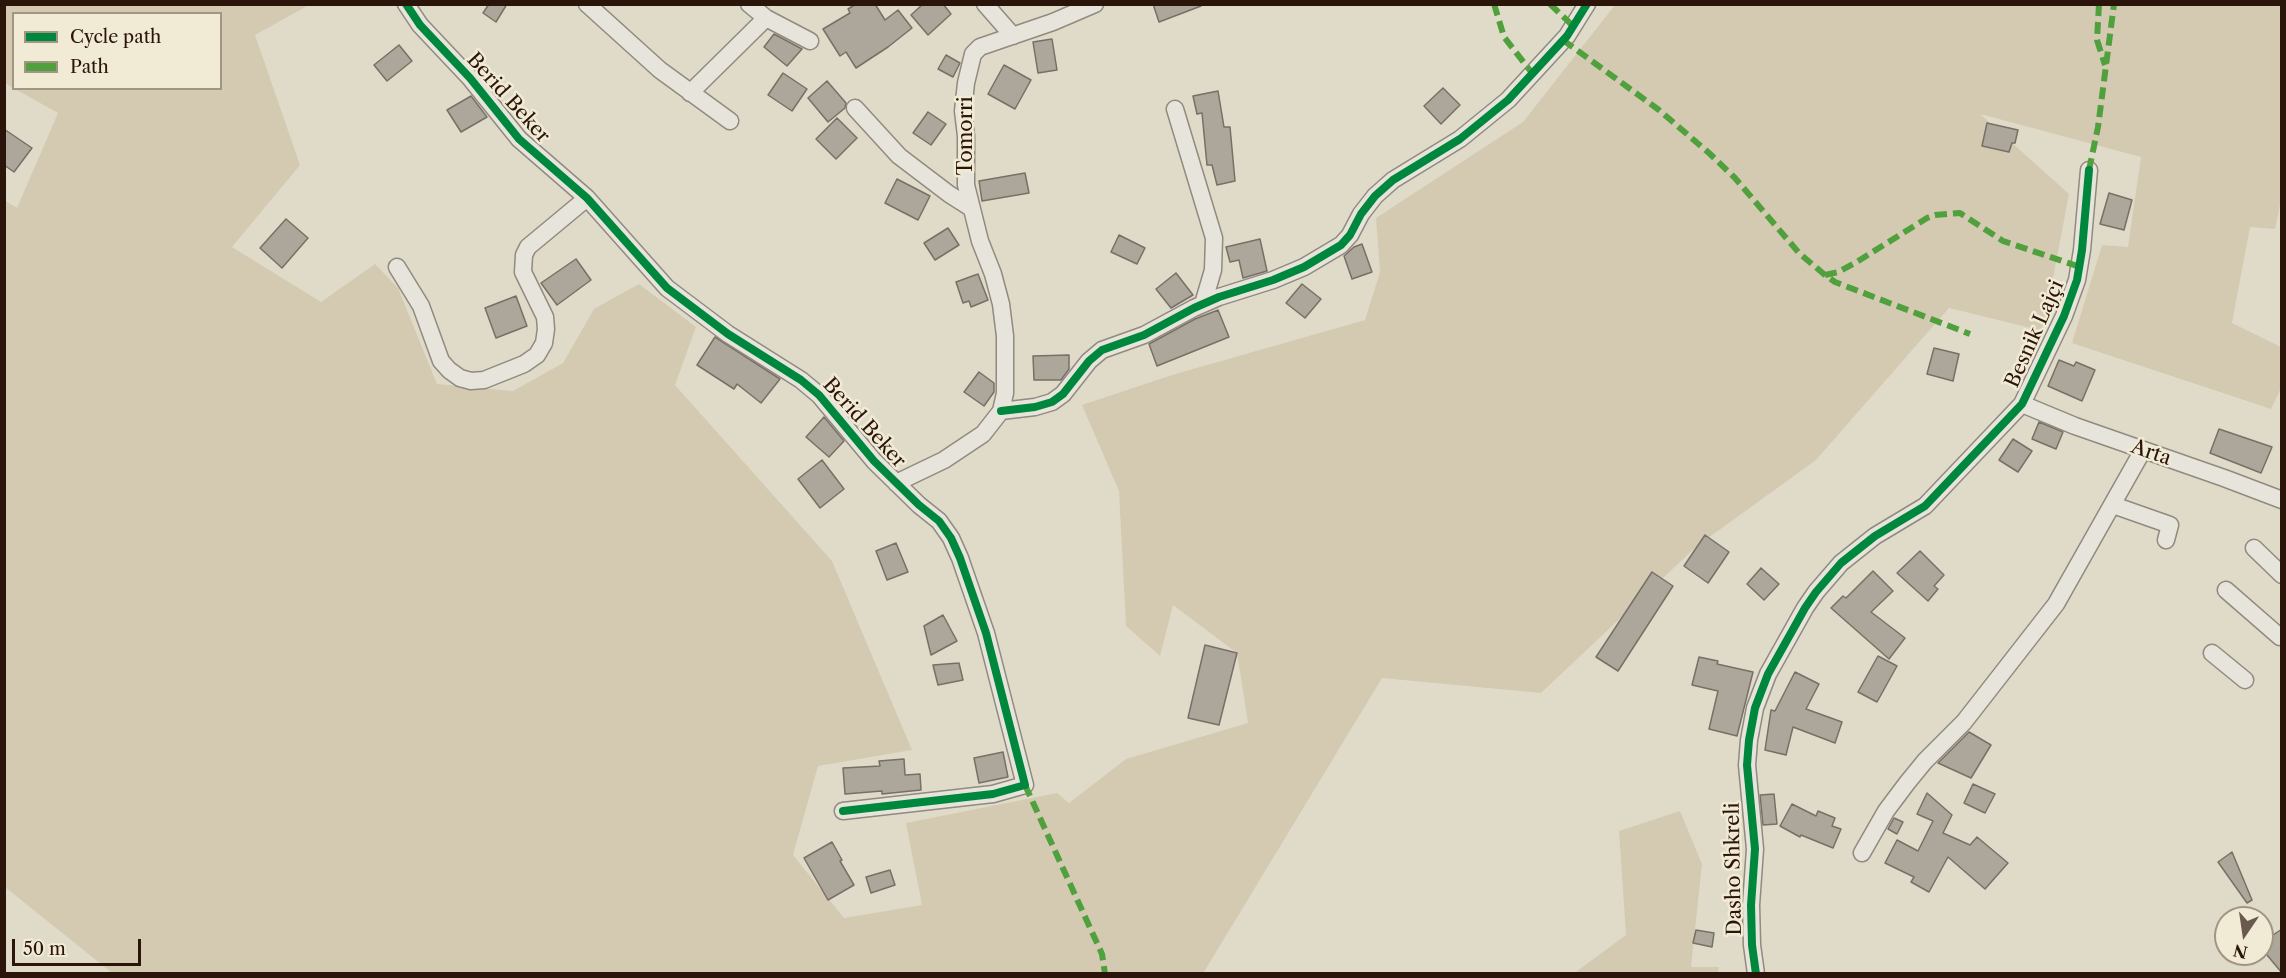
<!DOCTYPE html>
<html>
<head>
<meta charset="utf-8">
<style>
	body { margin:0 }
	#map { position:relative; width:2286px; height:978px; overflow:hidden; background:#e0dbc9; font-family:"Libre Caslon Text",serif }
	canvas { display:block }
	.frame { position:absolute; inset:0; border:6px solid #2b140a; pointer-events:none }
	.legend { position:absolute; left:12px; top:12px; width:210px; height:78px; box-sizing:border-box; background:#f1ebd5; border:2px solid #a29584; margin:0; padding:8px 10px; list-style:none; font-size:18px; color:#2b140a }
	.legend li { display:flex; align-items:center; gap:12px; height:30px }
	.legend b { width:30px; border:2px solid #a29584 }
	.north { position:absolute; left:2214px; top:906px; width:60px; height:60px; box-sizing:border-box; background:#f1ebd5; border:2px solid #a29584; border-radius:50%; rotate:193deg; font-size:16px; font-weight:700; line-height:24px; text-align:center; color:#2b140a }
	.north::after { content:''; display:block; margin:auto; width:21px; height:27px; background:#6a5a4d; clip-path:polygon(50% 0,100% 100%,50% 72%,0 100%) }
	.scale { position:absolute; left:12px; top:939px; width:129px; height:27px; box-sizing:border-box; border:3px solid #2b140a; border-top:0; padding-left:8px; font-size:18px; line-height:21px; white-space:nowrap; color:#2b140a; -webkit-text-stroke:4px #f1ebd5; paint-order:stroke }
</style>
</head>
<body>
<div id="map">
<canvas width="2286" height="978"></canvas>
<div class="frame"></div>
<ul class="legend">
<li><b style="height:8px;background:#00873e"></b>Cycle path</li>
<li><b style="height:8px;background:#51a03e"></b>Path</li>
</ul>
<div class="north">N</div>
<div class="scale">50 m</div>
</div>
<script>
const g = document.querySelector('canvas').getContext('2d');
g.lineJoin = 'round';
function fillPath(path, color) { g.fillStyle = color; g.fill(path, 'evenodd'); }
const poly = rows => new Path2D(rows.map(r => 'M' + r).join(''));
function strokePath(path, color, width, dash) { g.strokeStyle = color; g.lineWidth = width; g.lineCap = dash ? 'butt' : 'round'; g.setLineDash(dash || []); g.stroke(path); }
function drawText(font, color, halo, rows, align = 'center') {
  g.font = font + ' "Libre Caslon Text",serif'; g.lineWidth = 5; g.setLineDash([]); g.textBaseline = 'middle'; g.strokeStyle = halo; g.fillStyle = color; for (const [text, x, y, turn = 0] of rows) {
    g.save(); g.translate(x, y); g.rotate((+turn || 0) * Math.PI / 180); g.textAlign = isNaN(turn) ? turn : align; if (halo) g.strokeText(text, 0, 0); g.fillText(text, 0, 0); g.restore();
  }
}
const green = poly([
	[5,5,309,5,255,35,300,165,232,247,321,302,375,264,398,288,437,384,513,391,563,363,594,309,639,284,696,327,675,385,832,561,912,750,818,766,793,855,844,918,922,905,906,823,1057,793,1069,803,1126,759,1248,723,1237,653,1173,605,1160,656,1126,626,1119,491,1082,405,1172,375,1365,320,1380,272,1376,218,1523,122,1615,5,2281,5,2281,200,2275,229,2250,227,2232,323,2281,347,2281,388,2271,409,2072,343,2102,245,2128,247,2141,157,1980,114,2069,194,2043,331,1949,308,1816,460,1697,546,1541,693,1382,678,1204,972,1216,973,112,973,5,887,4,200,17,208,58,113,15,89,220,88,220,14,14,14,13,88,5,83],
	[1680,811,1702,864,1691,967,1719,967,1718,973,1573,974,1626,935,1619,831]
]);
const building = poly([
	[489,4,507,4,496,22,483,13,489,4],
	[856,4,875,4,885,20,898,10,912,28,888,47,856,68,846,52,840,56,823,29,850,13,848,9,856,4],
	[923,4,943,4,951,14,928,35,911,15,923,4],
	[1153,4,1201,4,1201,6,1159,22,1153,4],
	[774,34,802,49,787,66,764,47,774,34],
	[1052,39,1057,70,1038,73,1033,42,1052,39],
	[399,45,412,61,387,81,374,65,399,45],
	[946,55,960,63,953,77,938,69,946,55],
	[1004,65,1031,80,1015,109,988,94,1004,65],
	[783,73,807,89,792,111,768,95,783,73],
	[827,81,846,103,845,108,828,122,808,98,827,81],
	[1443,88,1460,105,1441,124,1424,106,1443,88],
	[1218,91,1224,127,1230,127,1235,181,1217,185,1212,165,1207,165,1202,113,1197,114,1193,96,1218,91],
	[471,96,487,117,461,132,447,110,471,96],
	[928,112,946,124,931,145,913,133,928,112],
	[837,118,857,138,836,159,816,139,837,118],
	[1987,123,2018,130,2015,143,2012,143,2009,152,1982,146,1987,123],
	[4,129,32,148,14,172,4,165,4,129],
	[1025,173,1029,193,982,201,979,181,1025,173],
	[897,179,930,196,918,220,885,203,897,179],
	[2109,193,2132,200,2124,230,2100,224,2109,193],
	[286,219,308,238,282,268,260,248,286,219],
	[948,228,959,245,935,260,924,243,948,228],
	[1119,235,1145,248,1137,264,1111,252,1119,235],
	[1260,239,1267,271,1243,278,1239,260,1230,262,1226,247,1260,239],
	[1362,244,1372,272,1352,279,1344,256,1354,247,1362,244],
	[576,259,591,280,557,305,541,283,576,259],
	[1176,273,1193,295,1171,308,1156,289,1176,273],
	[978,274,988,300,971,307,969,301,963,303,956,282,978,274],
	[1302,284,1321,299,1305,318,1286,303,1302,284],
	[516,296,527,326,496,338,485,308,516,296],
	[1218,310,1229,337,1157,366,1149,344,1195,319,1218,310],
	[715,337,780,379,761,403,737,384,734,389,697,365,715,337],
	[1934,348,1959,354,1953,381,1927,374,1934,348],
	[1069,355,1069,369,1061,380,1034,380,1033,356,1069,355],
	[2059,360,2074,366,2076,362,2095,370,2082,401,2048,386,2059,360],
	[979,372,994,383,994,392,984,406,964,392,979,372],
	[824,417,844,441,829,457,806,437,824,417],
	[2039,422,2063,432,2056,449,2032,439,2039,422],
	[2219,429,2272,447,2261,473,2210,453,2219,429],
	[2013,439,2032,451,2018,472,1999,460,2013,439],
	[822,460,844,489,820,508,798,479,822,460],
	[1705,535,1729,552,1708,583,1684,566,1705,535],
	[896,543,908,572,887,580,876,551,896,543],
	[1920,551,1944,575,1934,586,1938,589,1928,601,1897,573,1920,551],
	[1761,568,1779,584,1764,600,1747,584,1761,568],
	[1873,571,1893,591,1871,612,1905,638,1889,659,1831,608,1843,596,1846,598,1873,571],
	[1652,572,1673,586,1618,671,1596,657,1652,572],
	[943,615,957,641,931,655,924,626,943,615],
	[1205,645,1237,653,1219,725,1188,718,1205,645],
	[1878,656,1897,666,1877,702,1858,692,1878,656],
	[1699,657,1718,661,1717,664,1753,672,1737,736,1709,729,1718,691,1692,685,1699,657],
	[959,663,963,680,938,685,933,665,959,663],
	[1795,672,1819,684,1806,709,1842,722,1835,743,1793,727,1786,755,1765,750,1771,710,1775,711,1795,672],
	[1969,732,1991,745,1971,778,1938,763,1969,732],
	[1003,752,1008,777,979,783,974,758,1003,752],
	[904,759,905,775,920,774,921,790,882,794,882,791,845,794,843,768,880,766,879,761,904,759],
	[1973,784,1995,794,1985,813,1964,803,1973,784],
	[1927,793,1952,815,1943,833,1970,845,1977,837,2008,863,1985,889,1948,857,1929,892,1911,882,1914,877,1885,863,1897,840,1918,851,1933,821,1917,814,1927,793],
	[1774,794,1777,824,1763,825,1760,795,1774,794],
	[1792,804,1816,816,1818,811,1835,818,1832,826,1841,829,1833,848,1801,835,1800,837,1780,826,1792,804],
	[1894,818,1903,822,1897,834,1888,829,1894,818],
	[832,842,842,860,840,861,854,885,828,900,804,858,832,842],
	[2232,852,2252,900,2247,903,2218,862,2232,852],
	[890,870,895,885,871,893,866,877,890,870],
	[2262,927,2270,937,2282,929,2282,973,2262,949,2262,927],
	[1696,930,1714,933,1712,947,1693,943,1696,930]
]);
const minor = poly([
	[406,4,420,25,470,78,519,139,587,198,667,288,728,334,801,380,819,395,874,461,919,505,939,521,951,538,960,558,986,633,1025,785,993,794,843,811],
	[587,4,660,70,730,121],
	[985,4,1013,36],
	[766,18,810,41],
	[690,93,766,18,749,4],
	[855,108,899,156,949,194,971,208],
	[1175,109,1214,238,1213,270,1203,304],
	[397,267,421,306,441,361,449,370,460,378,471,381,484,380,524,364,537,355,544,343,546,329,545,317,523,272,524,255,528,247,587,198],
	[2022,404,2075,426,2224,478,2282,500],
	[1001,411,1035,407,1052,402,1063,394,1089,361,1102,350,1144,335,1194,308,1219,297,1273,280,1304,267,1341,245,1350,235,1361,214,1375,196,1393,180,1460,139,1508,100,1567,36,1587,4],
	[896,483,944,460,983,434,1001,411,1005,393,1005,336,1001,304,993,274,980,241,966,185,966,136,963,111,966,83,973,54,980,47,1053,22,1095,4],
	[2113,505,2170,525,2166,540],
	[2254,548,2282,575],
	[2226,590,2280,637],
	[2212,653,2245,680],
	[1862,853,1886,811,1907,783,1925,761,1964,722,2056,604,2143,450],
	[1756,974,1752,945,1751,905,1755,849,1747,765,1749,740,1755,708,1768,674,1805,608,1816,592,1841,563,1875,536,1925,506,2022,404,2064,316,2077,280,2082,250,2089,170]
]);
const quiet = poly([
	[1494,4,1504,37,1532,73],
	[1550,4,1573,26],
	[2099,4,2097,40,2105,65],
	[1563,40,1659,110,1709,153,1735,178,1799,253,1825,275,1835,282,1970,334],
	[2089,170,2098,127,2114,4],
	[1825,275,1838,272,1855,263,1927,218,1935,215,1960,213,2003,241,2080,267],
	[1025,785,1102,954,1105,974]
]);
const cycleway = poly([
	[406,4,420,25,470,78,519,139,587,198,667,288,728,334,801,380,819,395,874,461,919,505,939,521,951,538,960,558,986,633,1025,785,993,794,843,811],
	[1001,411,1035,407,1052,402,1063,394,1089,361,1102,350,1144,335,1194,308,1219,297,1273,280,1304,267,1341,245,1350,235,1361,214,1375,196,1393,180,1460,139,1508,100,1567,36,1587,4],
	[1756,974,1752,945,1751,905,1755,849,1747,765,1749,740,1755,708,1768,674,1805,608,1816,592,1841,563,1875,536,1925,506,2022,404,2064,316,2077,280,2082,250,2089,170]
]);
const streetNames = [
	["Berid Beker",508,98,48],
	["Tomorri",966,136,-90],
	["Besnik Lajçi",2035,334,-66],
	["Berid Beker",864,423,48],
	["Arta",2151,453,19],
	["Dasho Shkreli",1734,869,-91]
];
fillPath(green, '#d4cab2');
fillPath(building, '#aca79a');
strokePath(building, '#767066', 1.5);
strokePath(minor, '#908a7f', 19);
strokePath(minor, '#e7e4db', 16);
strokePath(quiet, '#51a03e', 6, [12, 6]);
strokePath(cycleway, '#00873e', 8);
drawText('20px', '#2b140a', '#f1ebd5', streetNames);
</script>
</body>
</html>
